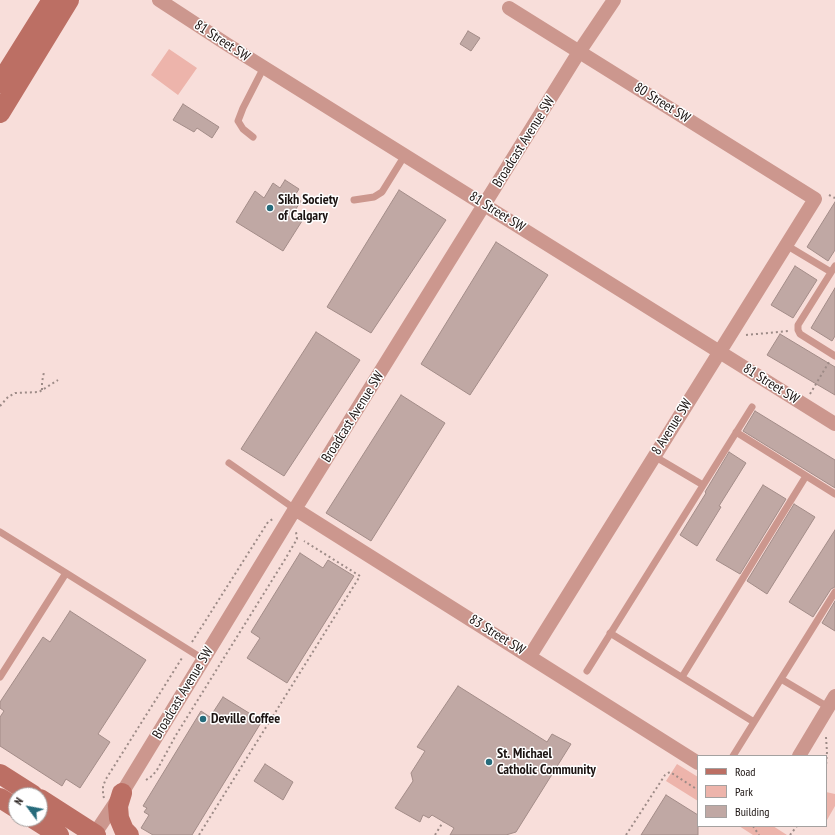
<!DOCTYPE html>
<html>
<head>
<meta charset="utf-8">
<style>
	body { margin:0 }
	#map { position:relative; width:835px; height:835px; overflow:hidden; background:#f8deda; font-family:"PT Sans Narrow",sans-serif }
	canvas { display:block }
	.legend { position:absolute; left:697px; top:755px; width:130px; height:72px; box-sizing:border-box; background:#fff; border:1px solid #a4a1a0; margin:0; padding:5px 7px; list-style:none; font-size:12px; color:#1c1412 }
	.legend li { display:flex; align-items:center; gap:8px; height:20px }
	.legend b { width:20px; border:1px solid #a4a1a0 }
	.north { position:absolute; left:8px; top:787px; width:40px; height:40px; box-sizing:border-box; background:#fff; border:1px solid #a4a1a0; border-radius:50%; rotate:302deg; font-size:11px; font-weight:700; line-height:16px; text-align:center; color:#1c1412 }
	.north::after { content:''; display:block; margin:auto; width:14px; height:18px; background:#266b7b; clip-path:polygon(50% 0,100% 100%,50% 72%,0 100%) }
</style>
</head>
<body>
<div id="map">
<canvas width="835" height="835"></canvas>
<ul class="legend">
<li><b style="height:5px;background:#bc6f64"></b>Road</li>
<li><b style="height:11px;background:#edb4ab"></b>Park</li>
<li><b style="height:11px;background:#c0a8a4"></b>Building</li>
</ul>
<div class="north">N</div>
</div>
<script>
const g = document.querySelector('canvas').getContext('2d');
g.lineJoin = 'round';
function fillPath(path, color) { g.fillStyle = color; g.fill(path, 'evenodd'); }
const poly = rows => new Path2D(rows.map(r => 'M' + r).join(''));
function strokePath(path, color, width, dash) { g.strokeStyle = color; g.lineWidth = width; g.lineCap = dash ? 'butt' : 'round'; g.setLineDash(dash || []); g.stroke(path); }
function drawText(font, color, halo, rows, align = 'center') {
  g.font = font + ' "PT Sans Narrow",sans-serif'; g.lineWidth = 3; g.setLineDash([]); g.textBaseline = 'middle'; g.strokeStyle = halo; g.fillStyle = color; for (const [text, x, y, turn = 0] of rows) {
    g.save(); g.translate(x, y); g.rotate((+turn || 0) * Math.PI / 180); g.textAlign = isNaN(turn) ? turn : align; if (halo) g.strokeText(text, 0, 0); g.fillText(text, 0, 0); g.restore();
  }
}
const green = poly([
	[169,49,197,68,178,95,151,75],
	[677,764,698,777,698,801,666,781],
	[826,792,835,794,835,806,827,820,826,819],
	[739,826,773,826,787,835,753,835]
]);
const building = poly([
	[468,31,480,38,471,51,460,44,468,31],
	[183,104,219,127,212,138,197,128,194,132,173,120,183,104],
	[285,180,299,189,294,197,301,201,292,215,302,221,283,251,236,222,255,191,264,198,273,183,280,188,285,180],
	[399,190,446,220,371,333,327,307,399,190],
	[835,202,835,250,828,261,807,247,835,202],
	[496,242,548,275,470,395,421,364,496,242],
	[795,266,817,280,793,318,771,305,795,266],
	[835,288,835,336,832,341,811,328,835,288],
	[316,332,360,360,284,476,241,449,316,332],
	[780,334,835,367,835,395,767,355,780,334],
	[401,395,445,423,371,541,326,513,401,395],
	[755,411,835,460,835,488,743,431,755,411],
	[729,452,746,463,719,506,721,507,697,546,680,535,706,493,705,492,729,452],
	[763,485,786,499,740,574,716,560,763,485],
	[794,504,815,517,767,594,747,581,794,504],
	[835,530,835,587,831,589,813,617,789,602,835,530],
	[300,553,323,568,328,560,354,576,287,683,247,658,260,638,251,632,300,553],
	[835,601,835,631,822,623,835,601],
	[70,611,146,660,98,734,110,742,80,788,66,779,62,786,0,746,0,717,4,711,0,708,0,702,43,637,50,642,70,611],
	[458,686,547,742,552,734,571,744,516,832,506,835,450,835,454,828,432,815,429,818,423,815,420,822,395,808,413,781,411,773,425,751,417,747,458,686],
	[223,697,262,721,192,835,153,835,141,828,149,815,144,812,147,808,143,806,201,711,210,717,223,697],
	[265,764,293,782,283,800,254,781,265,764],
	[666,795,698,815,698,835,641,835,666,795]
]);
const path = poly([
	[829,195,835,198],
	[746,335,789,331],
	[42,390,42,382,44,372],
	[810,394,829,362],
	[0,406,8,397,15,393,39,392,58,380],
	[192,642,268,522,273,519],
	[826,737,827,752,826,766],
	[146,780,152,776,157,770,176,735,284,561,297,539,296,532],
	[104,798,103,795,103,786,106,779,182,658],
	[753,826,759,835],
	[199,835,360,576,304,541],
	[435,835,443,822],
	[626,835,665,775,670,772,698,790],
	[790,835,797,826]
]);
const service = poly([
	[253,137,243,129,238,121,243,108,264,67],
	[354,200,374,197,382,192,405,155],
	[786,245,831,272],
	[835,266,798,325,798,330,800,334,835,356],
	[736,432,835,494],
	[654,456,703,485],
	[229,463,295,509],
	[0,532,66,573],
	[610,633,754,722],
	[587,671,752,407],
	[0,677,66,573,203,659],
	[682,677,806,476],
	[781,679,828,707],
	[733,756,835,592]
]);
const minor = poly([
	[159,0,228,45,835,424],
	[509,8,815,199,530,656],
	[295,509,698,763],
	[799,756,835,696],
	[94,835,122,793,295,509,579,52,614,0]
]);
const secondary = poly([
	[0,83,52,0],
	[0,113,69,0],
	[0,774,33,795],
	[122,793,118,806,119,818,124,830,129,835],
	[0,798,16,808],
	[40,799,96,835],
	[34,819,59,835]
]);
const markers = [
	[270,208,4,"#266b7b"],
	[203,719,4,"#266b7b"],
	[489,762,4,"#266b7b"]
];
const streetNames = [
	["81 Street SW",222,41,33],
	["80 Street SW",662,103,32],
	["Broadcast Avenue SW",524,142,-58],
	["81 Street SW",497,212,32],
	["81 Street SW",771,384,32],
	["Broadcast Avenue SW",353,417,-58],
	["8 Avenue SW",672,427,-58],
	["83 Street SW",497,635,32],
	["Broadcast Avenue SW",183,693,-59]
];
const poiNames = [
	["Sikh Society",278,200],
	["of Calgary",278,216],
	["Deville Coffee",211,719],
	["St. Michael",497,754],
	["Catholic Community",497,770]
];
fillPath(green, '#edb4ab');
fillPath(building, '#c0a8a4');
strokePath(building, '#a38c88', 1);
strokePath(path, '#9d8b87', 2, [2, 3]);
strokePath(service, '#cc978e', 7);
strokePath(minor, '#cc978e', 14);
strokePath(secondary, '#bc6f64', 20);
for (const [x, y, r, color] of markers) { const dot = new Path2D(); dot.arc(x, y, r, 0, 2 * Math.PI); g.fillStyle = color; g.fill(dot); strokePath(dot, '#fff', 1.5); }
drawText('14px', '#1c1412', '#fff', streetNames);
drawText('bold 14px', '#1c1412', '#fff', poiNames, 'left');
</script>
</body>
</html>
